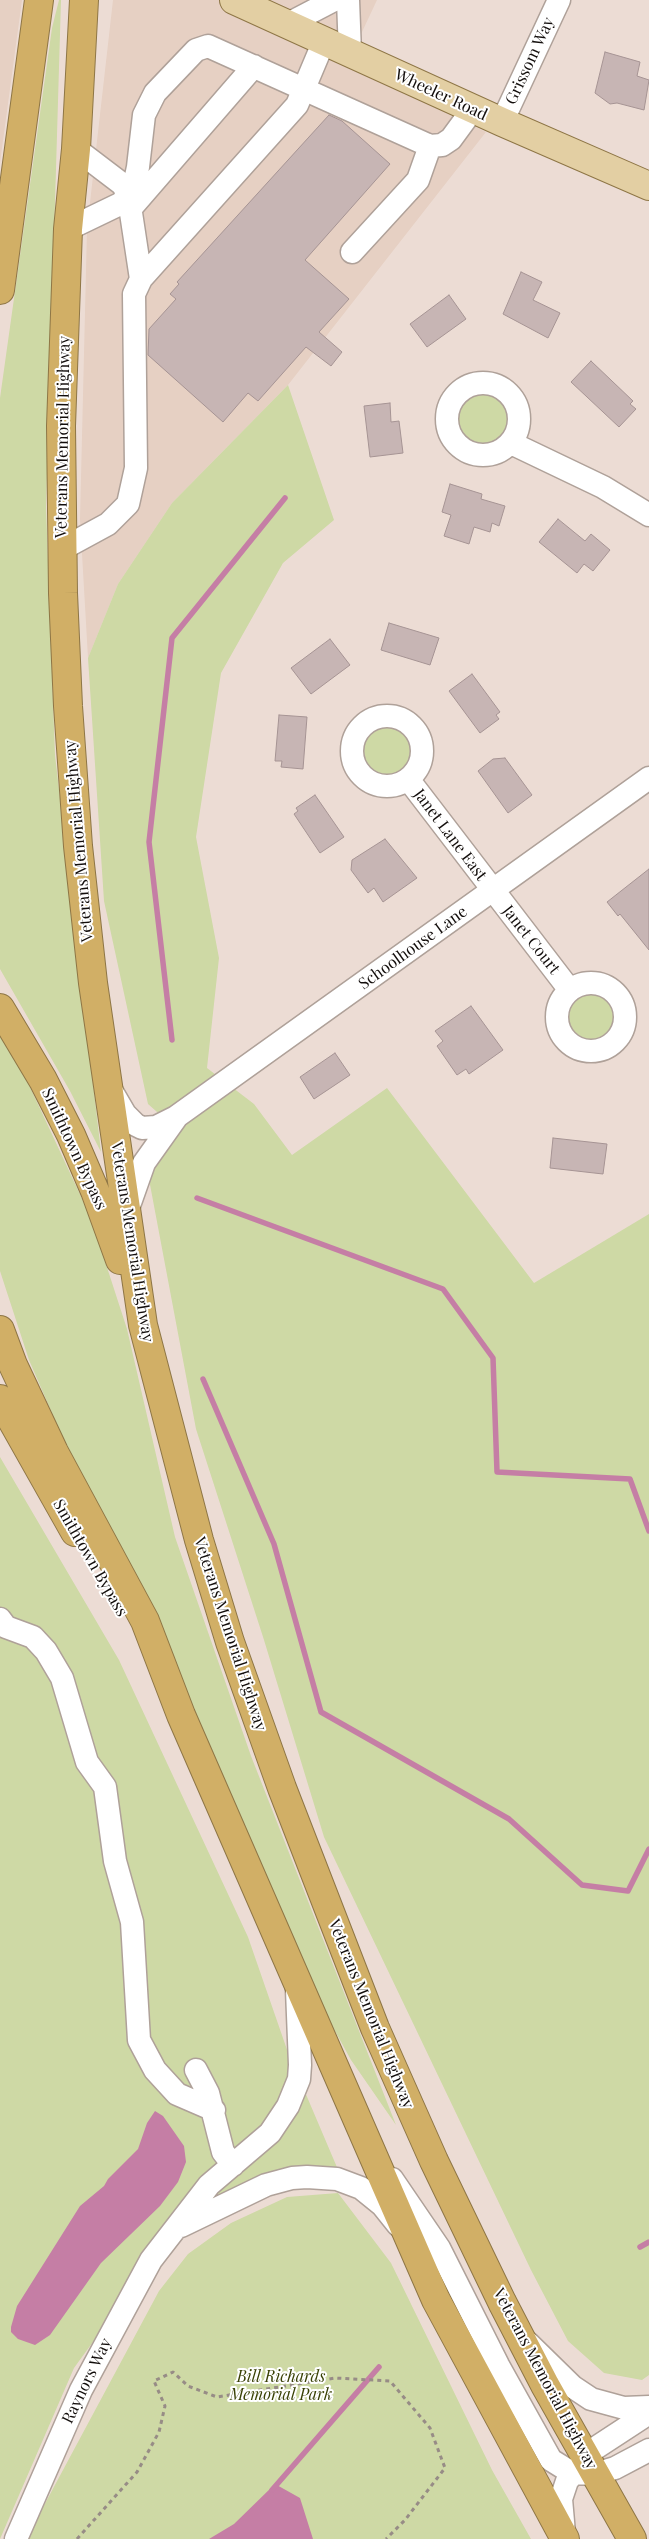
<!DOCTYPE html>
<html>
<head>
<meta charset="utf-8">
<style>
	body { margin:0 }
	canvas { display:block; background:#ecdcd4 }
</style>
</head>
<body>
<canvas width="649" height="2539"></canvas>
<script>
const g = document.querySelector('canvas').getContext('2d');
g.lineJoin = 'round';
function fillPath(path, color) { g.fillStyle = color; g.fill(path, 'evenodd'); }
const poly = rows => new Path2D(rows.map(r => 'M' + r).join(''));
function strokePath(path, color, width, dash) { g.strokeStyle = color; g.lineWidth = width; g.lineCap = dash ? 'butt' : 'round'; g.setLineDash(dash || []); g.stroke(path); }
function drawText(font, color, halo, rows, align = 'center') {
  g.font = font + ' "Playfair Display",serif'; g.lineWidth = 4; g.setLineDash([]); g.textBaseline = 'middle'; g.strokeStyle = halo; g.fillStyle = color; for (const [text, x, y, turn = 0] of rows) {
    g.save(); g.translate(x, y); g.rotate((+turn || 0) * Math.PI / 180); g.textAlign = isNaN(turn) ? turn : align; if (halo) g.strokeText(text, 0, 0); g.fillText(text, 0, 0); g.restore();
  }
}
const built = poly([
	[0,0,22,0,0,163],
	[113,0,377,0,347,64,486,132,288,385,172,503,118,584,88,658,80,519,87,229]
]);
const green = poly([
	[59,0,61,0,46,506,55,755,101,1152,70,1091,0,969,0,398,52,28],
	[288,385,334,520,283,563,221,673,196,837,219,958,207,1068,254,1104,292,1155,387,1088,534,1283,649,1214,649,2375,642,2380,604,2373,568,2341,531,2270,324,1837,264,1640,196,1429,148,1174,174,1127,148,1104,104,901,88,658,118,584,172,503],
	'455 419a29 29 0 1 1 58 0a29 29 0 1 1-58 0Z',
	'358 752a29 29 0 1 1 58 0a29 29 0 1 1-58 0Z',
	'563 1016a27 27 0 1 1 54 0a27 27 0 1 1-54 0Z',
	[0,1036,23,1072,91,1218,127,1329,175,1537,251,1756,396,2125,351,2060,324,2011,80,1478,29,1360,0,1271],
	[0,1457,119,1660,248,1937,293,2067,279,2109,207,2185,74,2368,0,2539],
	[302,2085,339,2172,198,2210],
	[338,2193,391,2263,492,2470,531,2539,26,2539,159,2291,188,2254,231,2223,287,2197]
]);
const water = poly([
	[155,2111,163,2116,184,2146,186,2162,178,2182,160,2206,101,2263,50,2335,35,2345,18,2339,11,2332,11,2327,17,2306,80,2206,104,2186,108,2179,138,2149,147,2123],
	[275,2484,300,2498,313,2539,209,2539,234,2524]
]);
const stream = poly([
	[172,1040,149,842,172,638,285,498],
	[197,1198,443,1289,493,1358,497,1472,630,1479,649,1531],
	[203,1379,274,1544,321,1712,509,1819,582,1885,628,1891,649,1849],
	[640,2247,649,2242],
	[272,2490,379,2367]
]);
const building = poly([
	[605,52,640,62,637,76,649,80,644,110,617,103,610,104,595,93,605,52],
	[329,115,342,121,390,164,305,260,349,299,319,332,342,352,331,366,306,347,258,401,248,393,223,422,148,355,149,329,176,299,170,294,179,284,177,282,329,115],
	[521,272,542,282,533,300,560,313,548,338,503,314,521,272],
	[449,295,466,319,427,347,410,324,449,295],
	[591,361,633,401,630,404,636,409,619,427,571,382,591,361],
	[390,403,391,422,399,421,403,453,370,457,364,406,390,403],
	[450,484,482,494,481,499,505,506,499,526,492,523,490,532,474,527,469,544,444,536,451,515,442,512,450,484],
	[558,519,585,541,591,534,610,550,593,571,584,564,577,573,539,542,558,519],
	[389,623,439,638,430,665,381,650,389,623],
	[330,639,350,665,311,694,291,668,330,639],
	[472,674,500,712,496,715,499,719,480,733,449,691,472,674],
	[279,715,307,717,303,769,281,767,282,761,275,761,279,715],
	[505,758,532,795,508,813,478,771,493,759,505,758],
	[315,795,344,837,320,853,294,814,298,811,296,808,315,795],
	[385,839,417,878,383,902,374,888,368,893,351,870,352,860,385,839],
	[649,869,649,950,620,914,618,916,607,902,649,869],
	[471,1006,503,1050,469,1074,466,1069,457,1075,437,1046,443,1041,435,1031,471,1006],
	[335,1053,350,1075,314,1099,300,1077,335,1053],
	[553,1138,607,1144,603,1174,550,1168,553,1138]
]);
const path = poly([
	[77,2539,137,2472,159,2432,165,2406,154,2381,173,2372,188,2386,217,2397,335,2378,390,2381,430,2428,445,2468,405,2520,386,2539]
]);
const minor = poly([
	[348,0,350,53],
	[288,24,334,0],
	[502,122,559,0],
	[131,208,254,66],
	[68,229,122,203,128,193,122,184,76,149],
	[352,252,418,180,430,146],
	[141,279,128,193,134,186,138,167,144,115,155,93,196,50,208,46,430,146,442,145,451,139,473,109],
	'447 419a36 36 0 1 1 72 0a36 36 0 1 1-72 0Z',
	[511,443,603,487,649,515],
	[62,549,108,524,128,504,136,468,134,294,141,279,297,105,324,41],
	'352 751a35 35 0 1 1 70 0a35 35 0 1 1-70 0Z',
	[408,779,569,989],
	'557 1017a34 34 0 1 1 68 0a34 34 0 1 1-68 0Z',
	[111,1090,125,1114,136,1125,142,1128,156,1127,176,1117,649,778],
	[126,1214,144,1163,176,1118],
	[0,1619,6,1627,33,1637,46,1651,62,1678,87,1762,105,1787,115,1861,132,1922,139,2040,155,2070,177,2094,214,2110],
	[196,2070,208,2093,223,2152,233,2165],
	[392,2179,439,2248,498,2365,551,2460,572,2473,595,2474,615,2468,649,2450],
	[181,2226,266,2185,292,2178,307,2177,337,2179,361,2188,382,2205,398,2225],
	[528,2343,573,2387,591,2399,624,2408,649,2407],
	[564,2533,561,2499,567,2481,594,2449,649,2413],
	[16,2539,81,2390,151,2260,209,2185,270,2133,288,2106,299,2079,300,2065,297,1990]
]);
const major = poly([
	[234,0,502,122,649,186]
]);
const highway = poly([
	[84,0,76,149,68,229,61,426,63,593,68,706,78,846,93,983,143,1325,199,1540,230,1642,282,1788,375,2028,434,2161,502,2302,545,2385,632,2539],
	[0,290,39,0],
	[0,1008,43,1080,71,1135,95,1191,120,1260],
	[0,1330,13,1365,54,1452,145,1621,181,1715,436,2300,565,2539],
	[0,1399,75,1532]
]);
const streetNames = [
	["Grissom Way",530,61,-65],
	["Wheeler Road",441,95,25],
	["Veterans Memorial Highway",63,437,-89],
	["Janet Lane East",450,835,53],
	["Veterans Memorial Highway",79,841,-95],
	["Janet Court",531,940,52],
	["Schoolhouse Lane",413,948,-36],
	["Smithtown Bypass",74,1149,65],
	["Veterans Memorial Highway",132,1242,81],
	["Smithtown Bypass",90,1558,60],
	["Veterans Memorial Highway",230,1634,72],
	["Veterans Memorial Highway",371,2014,68],
	["Veterans Memorial Highway",545,2379,62],
	["Raynors Way",87,2381,-64]
];
const parkNames = [
	["Bill Richards",281,2377],
	["Memorial Park",281,2395]
];
fillPath(built, '#e6d0c3');
fillPath(green, '#ced9a5');
fillPath(water, '#c57ea5');
strokePath(stream, '#c57ea5', 5.5);
fillPath(building, '#c7b5b4');
strokePath(building, '#a69494', 1);
strokePath(minor, '#afa199', 25);
strokePath(major, '#8e7646', 30);
strokePath(highway, '#8e7646', 30);
strokePath(path, '#978c86', 3, [4, 4]);
strokePath(minor, '#fff', 22);
strokePath(major, '#e3cfa3', 28);
strokePath(highway, '#d1af66', 28);
drawText('16px', '#120d0b', '#fff', streetNames);
drawText('italic 16px', '#394105', '#fff', parkNames);
</script>
</body>
</html>
